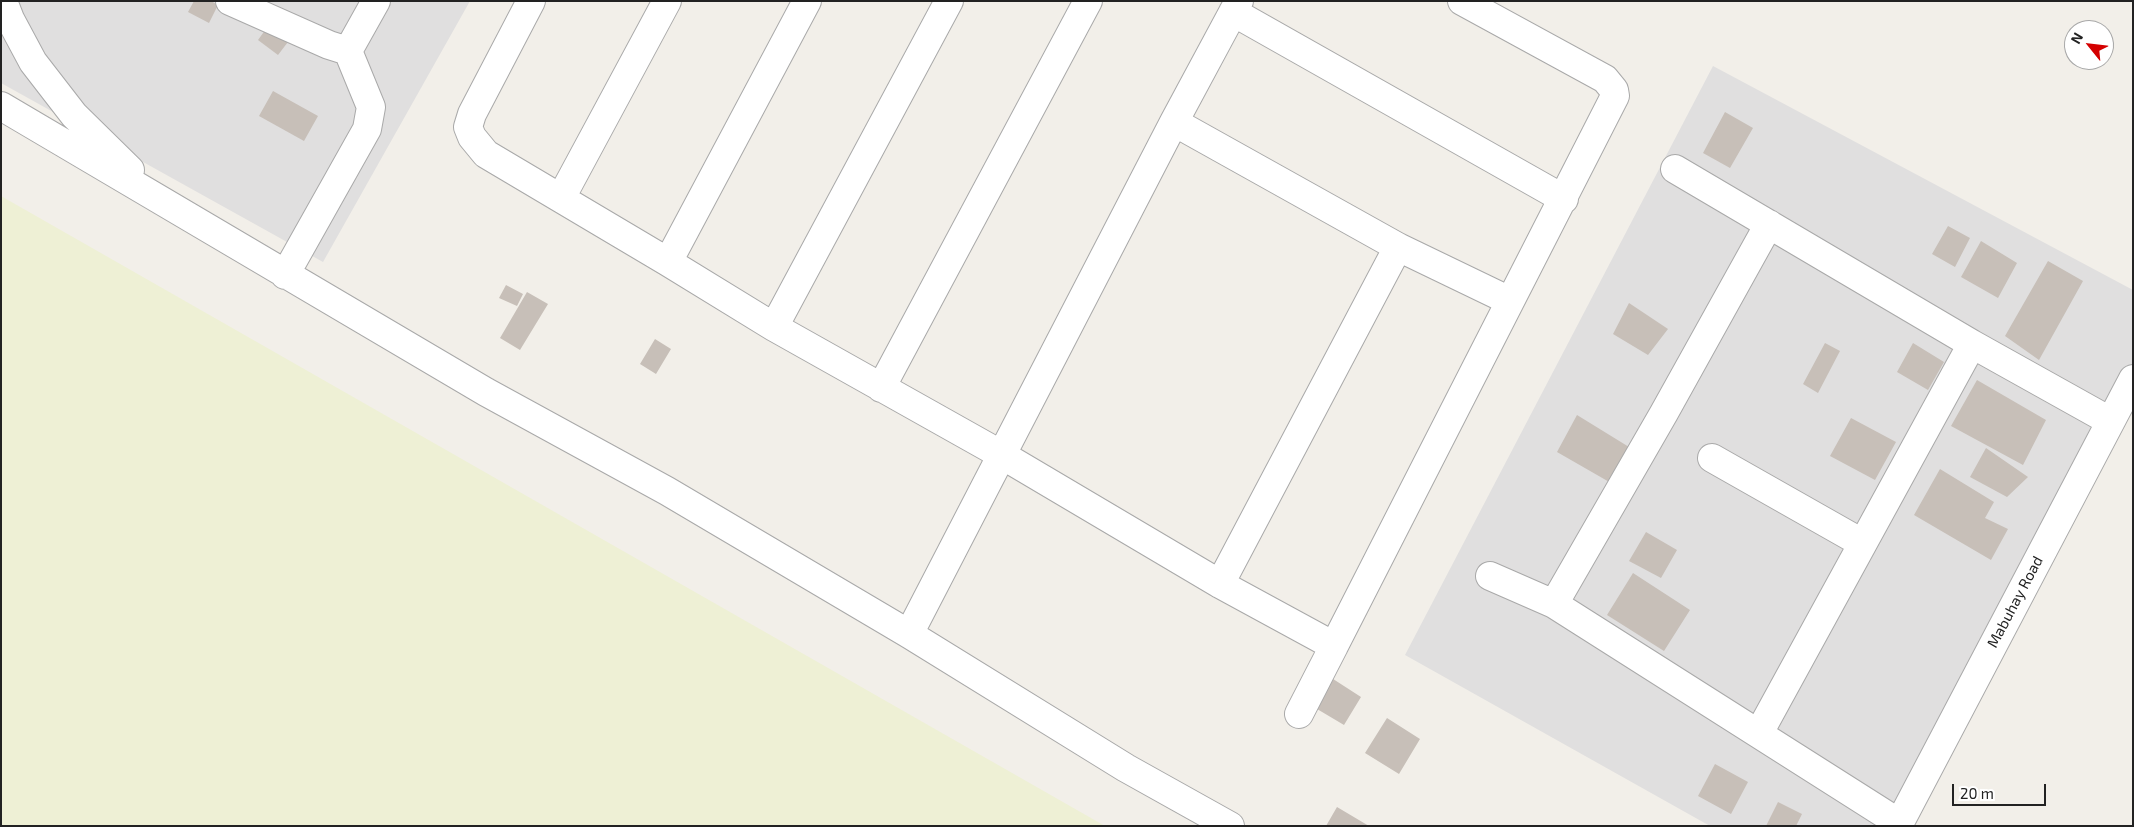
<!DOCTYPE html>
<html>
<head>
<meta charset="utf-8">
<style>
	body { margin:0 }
	#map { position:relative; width:2134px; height:827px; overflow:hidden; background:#f2efe9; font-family:"Exo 2",sans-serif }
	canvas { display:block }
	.frame { position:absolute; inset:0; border:2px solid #222; pointer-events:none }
	.north { position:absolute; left:2064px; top:20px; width:50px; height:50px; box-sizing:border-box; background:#fff; border:1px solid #a7a7a7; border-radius:50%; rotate:299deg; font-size:14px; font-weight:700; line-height:20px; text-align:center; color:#222 }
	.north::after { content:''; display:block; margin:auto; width:18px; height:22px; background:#d40000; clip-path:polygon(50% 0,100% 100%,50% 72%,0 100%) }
	.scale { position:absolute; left:1952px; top:784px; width:94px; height:22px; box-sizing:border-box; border:2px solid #222; border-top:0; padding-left:6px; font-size:15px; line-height:18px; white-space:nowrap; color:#222; -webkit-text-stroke:4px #fff; paint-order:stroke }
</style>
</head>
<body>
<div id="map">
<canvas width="2134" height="827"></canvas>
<div class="frame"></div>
<div class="north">N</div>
<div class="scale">20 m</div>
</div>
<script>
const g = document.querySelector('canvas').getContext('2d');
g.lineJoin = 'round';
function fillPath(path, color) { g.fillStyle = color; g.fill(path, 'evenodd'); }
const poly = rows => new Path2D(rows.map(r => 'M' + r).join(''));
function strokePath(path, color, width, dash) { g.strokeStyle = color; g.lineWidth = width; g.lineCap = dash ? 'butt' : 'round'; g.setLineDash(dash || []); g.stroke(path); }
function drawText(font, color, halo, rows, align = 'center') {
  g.font = font + ' "Exo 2",sans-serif'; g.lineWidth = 4; g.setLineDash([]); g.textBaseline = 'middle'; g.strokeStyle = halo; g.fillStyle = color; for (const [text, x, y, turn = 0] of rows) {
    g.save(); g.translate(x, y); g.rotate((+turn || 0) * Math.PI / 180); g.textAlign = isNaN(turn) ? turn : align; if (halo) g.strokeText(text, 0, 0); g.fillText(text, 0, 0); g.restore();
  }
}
const residential = poly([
	[1,1,470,1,323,262,1,83],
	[1713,66,2133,290,2133,381,1899,826,1710,826,1405,655]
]);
const farmland = poly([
	[1,196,1105,826,1,826]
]);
const building = poly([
	[194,1,211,1,218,5,209,23,188,12],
	[271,22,291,38,278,55,258,40],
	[273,91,318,116,304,141,259,116],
	[1725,112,1753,128,1730,168,1703,153],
	[1948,226,1970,238,1955,267,1932,254],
	[1981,241,2017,263,1998,298,1961,277],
	[2048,261,2083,281,2039,360,2005,336],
	[506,285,523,294,517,306,499,298],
	[527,292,548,304,520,350,500,338],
	[1629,303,1668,329,1648,355,1613,334],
	[655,339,671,349,656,374,640,364],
	[1825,343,1840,351,1818,393,1803,384],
	[1913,343,1944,362,1928,390,1897,372],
	[1977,380,2046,420,2023,465,1951,426],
	[1577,415,1629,447,1611,483,1557,452],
	[1851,418,1896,442,1875,480,1830,456],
	[1986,448,2028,477,2007,497,1970,477],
	[1940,469,1994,502,1985,518,2008,529,1991,560,1914,515],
	[1646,532,1677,550,1661,578,1629,561],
	[1633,573,1690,610,1664,651,1607,615],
	[1330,677,1361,697,1344,725,1312,706],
	[1387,718,1420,739,1399,774,1365,753],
	[1715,764,1748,782,1731,814,1698,796],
	[1778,802,1802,814,1796,826,1766,826],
	[1337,807,1369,826,1326,826]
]);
const minor = poly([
	[3,1,10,19,33,62,74,115,130,170],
	[230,1,329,45,348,51,371,107,367,129,285,275],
	[531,1,472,114,468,127,472,137,486,154,668,262,774,327,1002,455,1220,584,1334,646,1615,96,1614,90,1605,79,1462,1],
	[1233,12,1564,199],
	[348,51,376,1],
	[1,106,486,392,667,491,909,634,1126,768,1230,826],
	[1174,122,1398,247,1510,301],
	[1675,169,1972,344,2110,421],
	[561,198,667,1],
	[668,262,807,1],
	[774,327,949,1],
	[881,388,1088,1],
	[1712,458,1862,543],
	[1490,576,1554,604,1899,823],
	[1220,584,1398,247],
	[1554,604,1664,413,1769,224],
	[909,634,1174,122,1239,1],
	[1299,714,1334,646],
	[1759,733,1972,344],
	[1898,826,2133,379]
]);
const streetNames = [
	["Mabuhay Road",2015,602,-62]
];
fillPath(residential, '#e0dfdf');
fillPath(farmland, '#eef0d5');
fillPath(building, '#c7bfb8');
strokePath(minor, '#a9a9a9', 30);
strokePath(minor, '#fff', 28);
drawText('15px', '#222', '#fff', streetNames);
</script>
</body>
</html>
